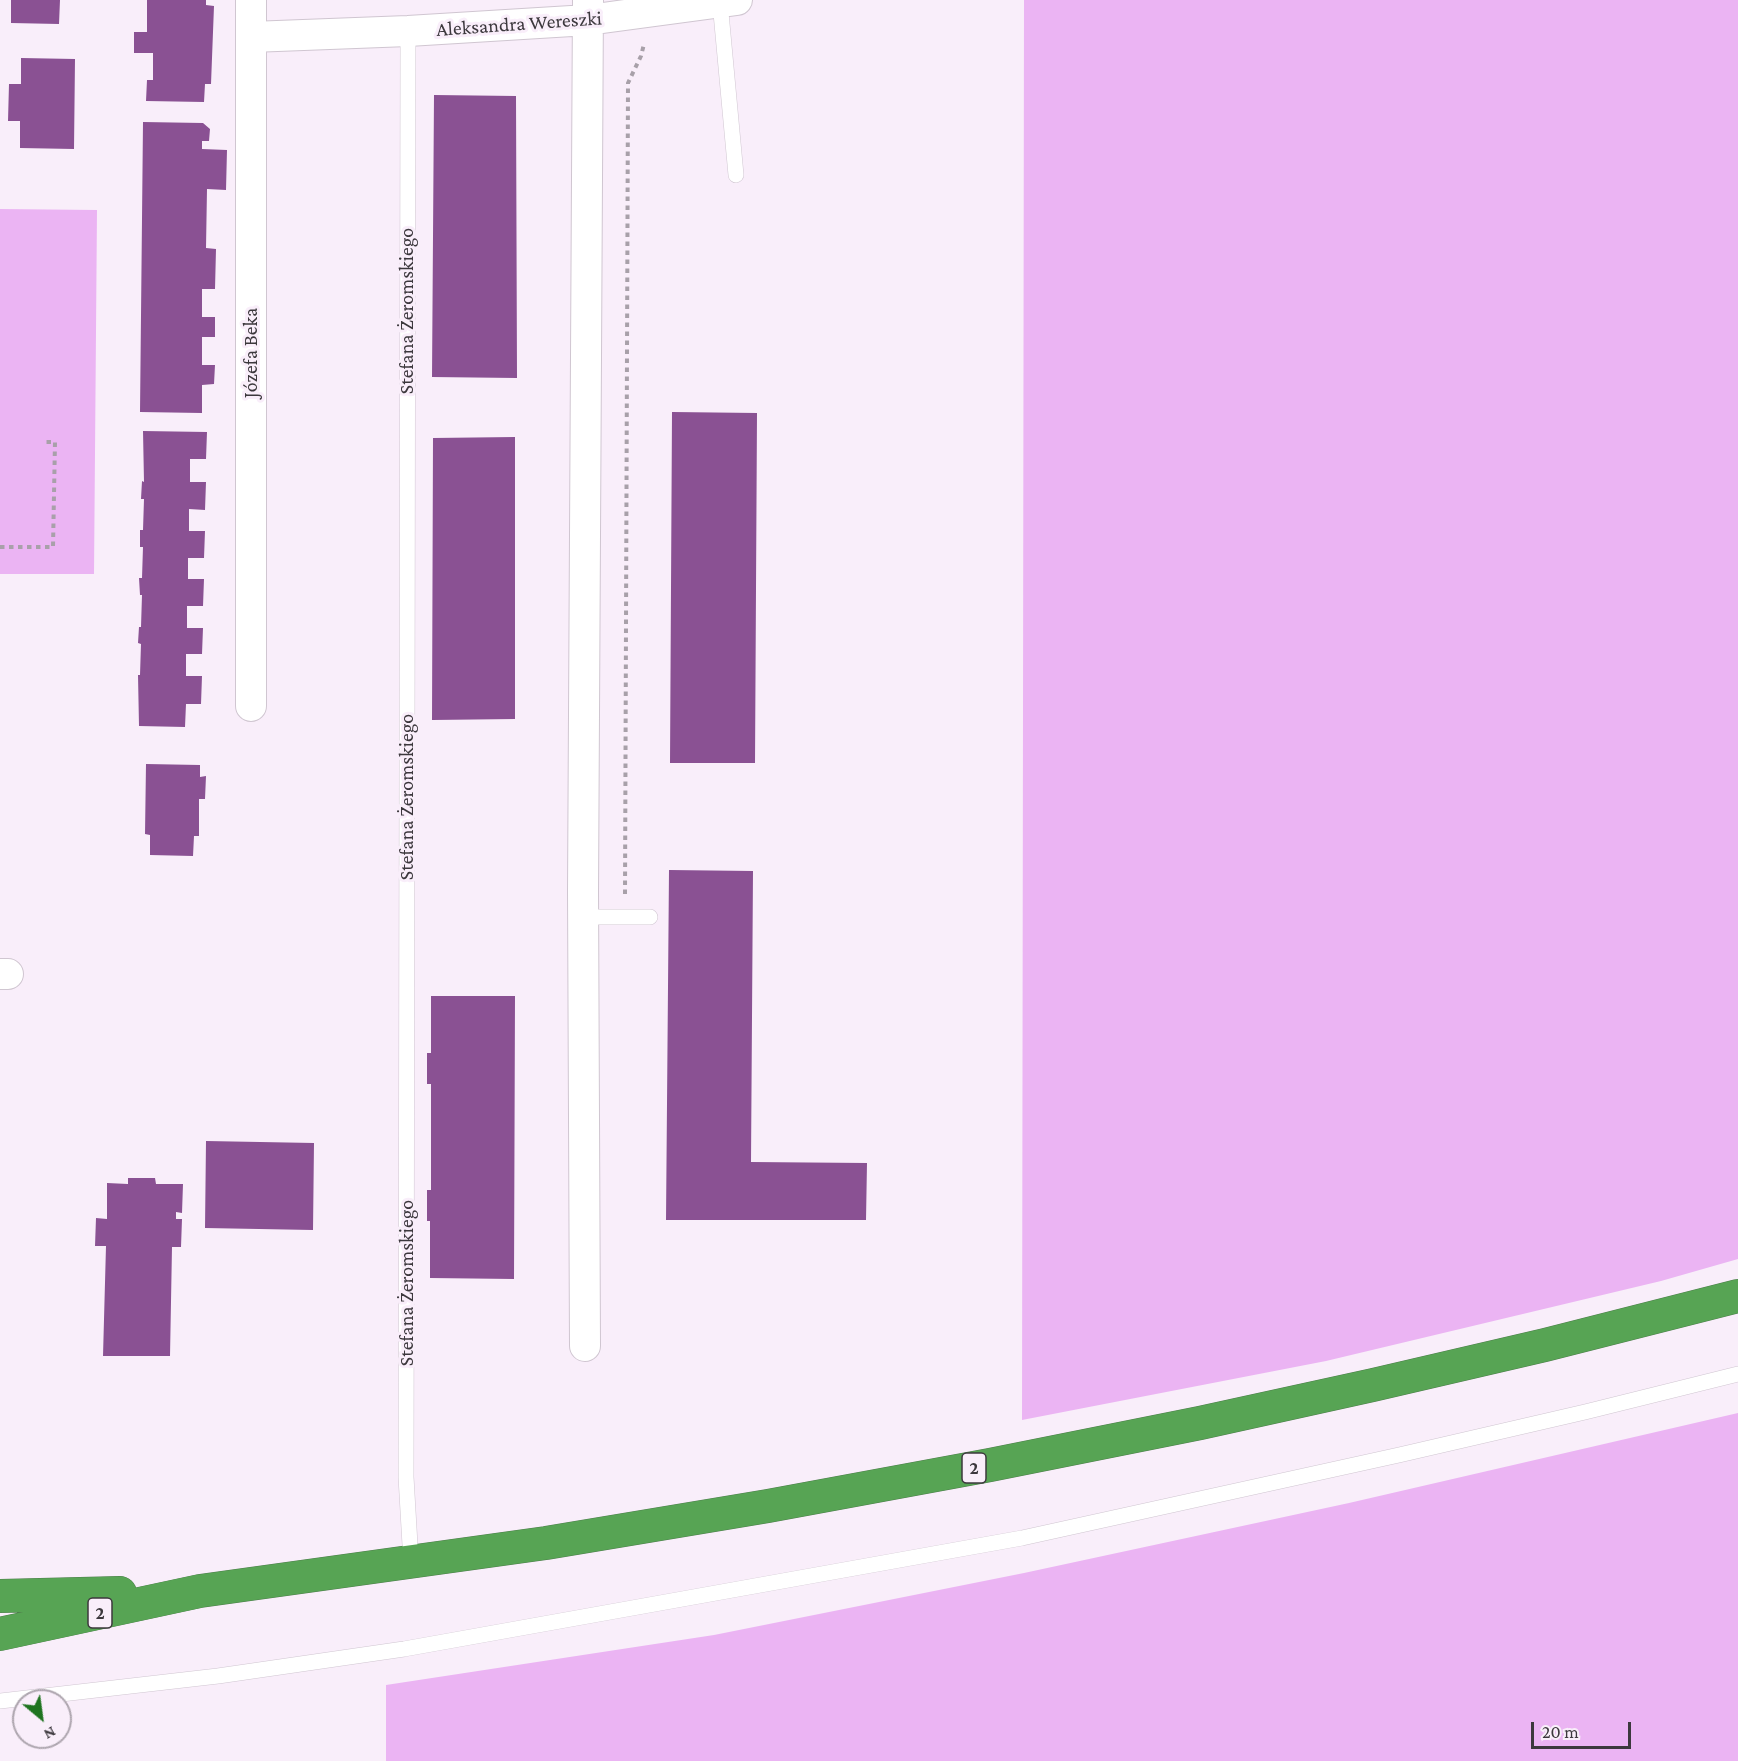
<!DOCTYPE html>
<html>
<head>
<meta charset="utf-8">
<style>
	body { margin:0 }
	#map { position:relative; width:1738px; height:1761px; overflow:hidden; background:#f9eefa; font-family:"Crimson Pro",serif }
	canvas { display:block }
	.north { position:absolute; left:12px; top:1689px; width:60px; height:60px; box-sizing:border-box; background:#f9eefa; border:2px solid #ada5ae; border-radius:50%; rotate:151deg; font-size:16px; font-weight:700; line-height:24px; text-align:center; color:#3c383d }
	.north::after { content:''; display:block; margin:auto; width:21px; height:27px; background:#1f7420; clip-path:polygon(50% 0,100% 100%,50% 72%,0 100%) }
	.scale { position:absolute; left:1531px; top:1722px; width:100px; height:27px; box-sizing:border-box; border:3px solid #3c383d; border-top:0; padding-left:8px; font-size:18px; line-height:21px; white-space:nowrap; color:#3c383d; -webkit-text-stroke:4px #f9eefa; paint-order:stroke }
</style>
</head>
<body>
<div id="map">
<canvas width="1738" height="1761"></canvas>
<div class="north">N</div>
<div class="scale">20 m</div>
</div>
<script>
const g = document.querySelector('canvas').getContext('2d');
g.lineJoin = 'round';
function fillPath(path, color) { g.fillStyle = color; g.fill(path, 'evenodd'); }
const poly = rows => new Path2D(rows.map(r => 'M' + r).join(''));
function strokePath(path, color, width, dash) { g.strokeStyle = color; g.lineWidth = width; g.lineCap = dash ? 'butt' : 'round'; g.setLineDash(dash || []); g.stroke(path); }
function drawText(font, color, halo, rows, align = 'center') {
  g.font = font + ' "Crimson Pro",serif'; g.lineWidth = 6; g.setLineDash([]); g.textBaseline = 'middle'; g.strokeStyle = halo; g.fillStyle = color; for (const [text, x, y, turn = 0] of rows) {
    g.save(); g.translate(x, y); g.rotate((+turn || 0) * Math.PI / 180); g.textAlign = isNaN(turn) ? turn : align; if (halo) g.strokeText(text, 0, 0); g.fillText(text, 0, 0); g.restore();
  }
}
const green = poly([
	[1024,0,1738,0,1738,1259,1661,1281,1326,1361,1022,1420],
	[0,209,97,210,94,574,0,574],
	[1738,1413,1738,1761,386,1761,386,1685,714,1635,1024,1573,1349,1503]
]);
const building = poly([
	[11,0,60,0,59,24,11,23],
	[147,0,206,0,206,5,214,6,211,84,205,84,204,102,146,101,147,80,153,80,153,53,134,53,134,32,147,32],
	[21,58,75,59,74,149,20,148,20,121,8,121,9,84,21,84],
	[434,95,516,96,517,378,432,377],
	[143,122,203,123,210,129,209,141,202,141,202,149,227,150,226,190,207,189,206,248,216,249,215,289,202,289,202,317,215,317,215,337,202,337,202,365,215,365,214,384,202,385,202,413,140,412],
	[672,412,757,413,755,763,670,763],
	[143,431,207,432,206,459,190,459,190,482,206,482,205,510,189,509,189,531,205,531,204,558,188,558,188,579,204,579,203,606,187,606,187,628,203,628,202,654,186,654,186,676,202,676,201,704,186,704,185,727,139,726,138,675,140,675,141,644,138,643,139,627,141,627,142,595,140,595,139,578,142,578,143,547,140,547,140,530,143,530,144,499,141,499,142,481,144,482],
	[515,437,515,719,432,720,433,438],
	[146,764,200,765,200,777,206,776,205,799,199,799,199,836,194,836,193,856,150,855,150,835,145,834],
	[669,870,753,871,751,1162,867,1163,866,1220,666,1220],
	[431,996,515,996,514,1279,430,1278,430,1221,427,1221,427,1190,431,1190,431,1084,427,1084,427,1053,431,1053],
	[206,1141,314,1143,313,1230,205,1228],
	[128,1178,155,1178,156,1184,183,1184,182,1213,176,1212,176,1219,182,1219,181,1247,172,1247,170,1356,103,1356,106,1246,95,1246,96,1218,107,1219,107,1183,128,1184]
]);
const path = poly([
	[0,547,53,547,55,442,43,442],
	[625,894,628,83,641,56,644,44]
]);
const lane = poly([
	[720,2,736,175],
	[408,31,406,1477,411,1562],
	[583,917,650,917],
	[0,1701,218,1676,404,1649,1022,1538,1399,1455,1585,1412,1738,1374]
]);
const street = poly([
	[251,0,251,706],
	[251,37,408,31,588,20,737,0],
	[0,974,8,974],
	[585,1346,583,891,588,0]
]);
const highway = poly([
	[0,1596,120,1593],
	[0,1634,200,1591,546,1543,768,1506,990,1465,1200,1423,1373,1385,1545,1345,1738,1296]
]);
const shields = [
	[974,1468,24],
	[100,1613,24]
];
const shieldNames = [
	["2",974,1468],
	["2",100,1613]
];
const streetNames = [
	["Aleksandra Wereszki",519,24,-4],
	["Stefana Żeromskiego",407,311,-90],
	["Józefa Beka",251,353,-90],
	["Stefana Żeromskiego",407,797,-90],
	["Stefana Żeromskiego",407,1283,-90]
];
fillPath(green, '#ebb4f3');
fillPath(building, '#8a5193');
strokePath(lane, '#d0c6d1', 16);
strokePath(street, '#d0c6d1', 32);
strokePath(highway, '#4e7e4c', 34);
strokePath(path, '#a8a0a9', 4, [4.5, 4.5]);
strokePath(lane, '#fff', 15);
strokePath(street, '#fff', 30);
strokePath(highway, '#57a454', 33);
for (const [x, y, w] of shields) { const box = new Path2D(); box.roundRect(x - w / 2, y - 15, w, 30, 4.5); g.fillStyle = '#f9eefa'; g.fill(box); strokePath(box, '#3c383d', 1.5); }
drawText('bold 18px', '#3c383d', null, shieldNames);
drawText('20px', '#3c383d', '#f9eefa', streetNames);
</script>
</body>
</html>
